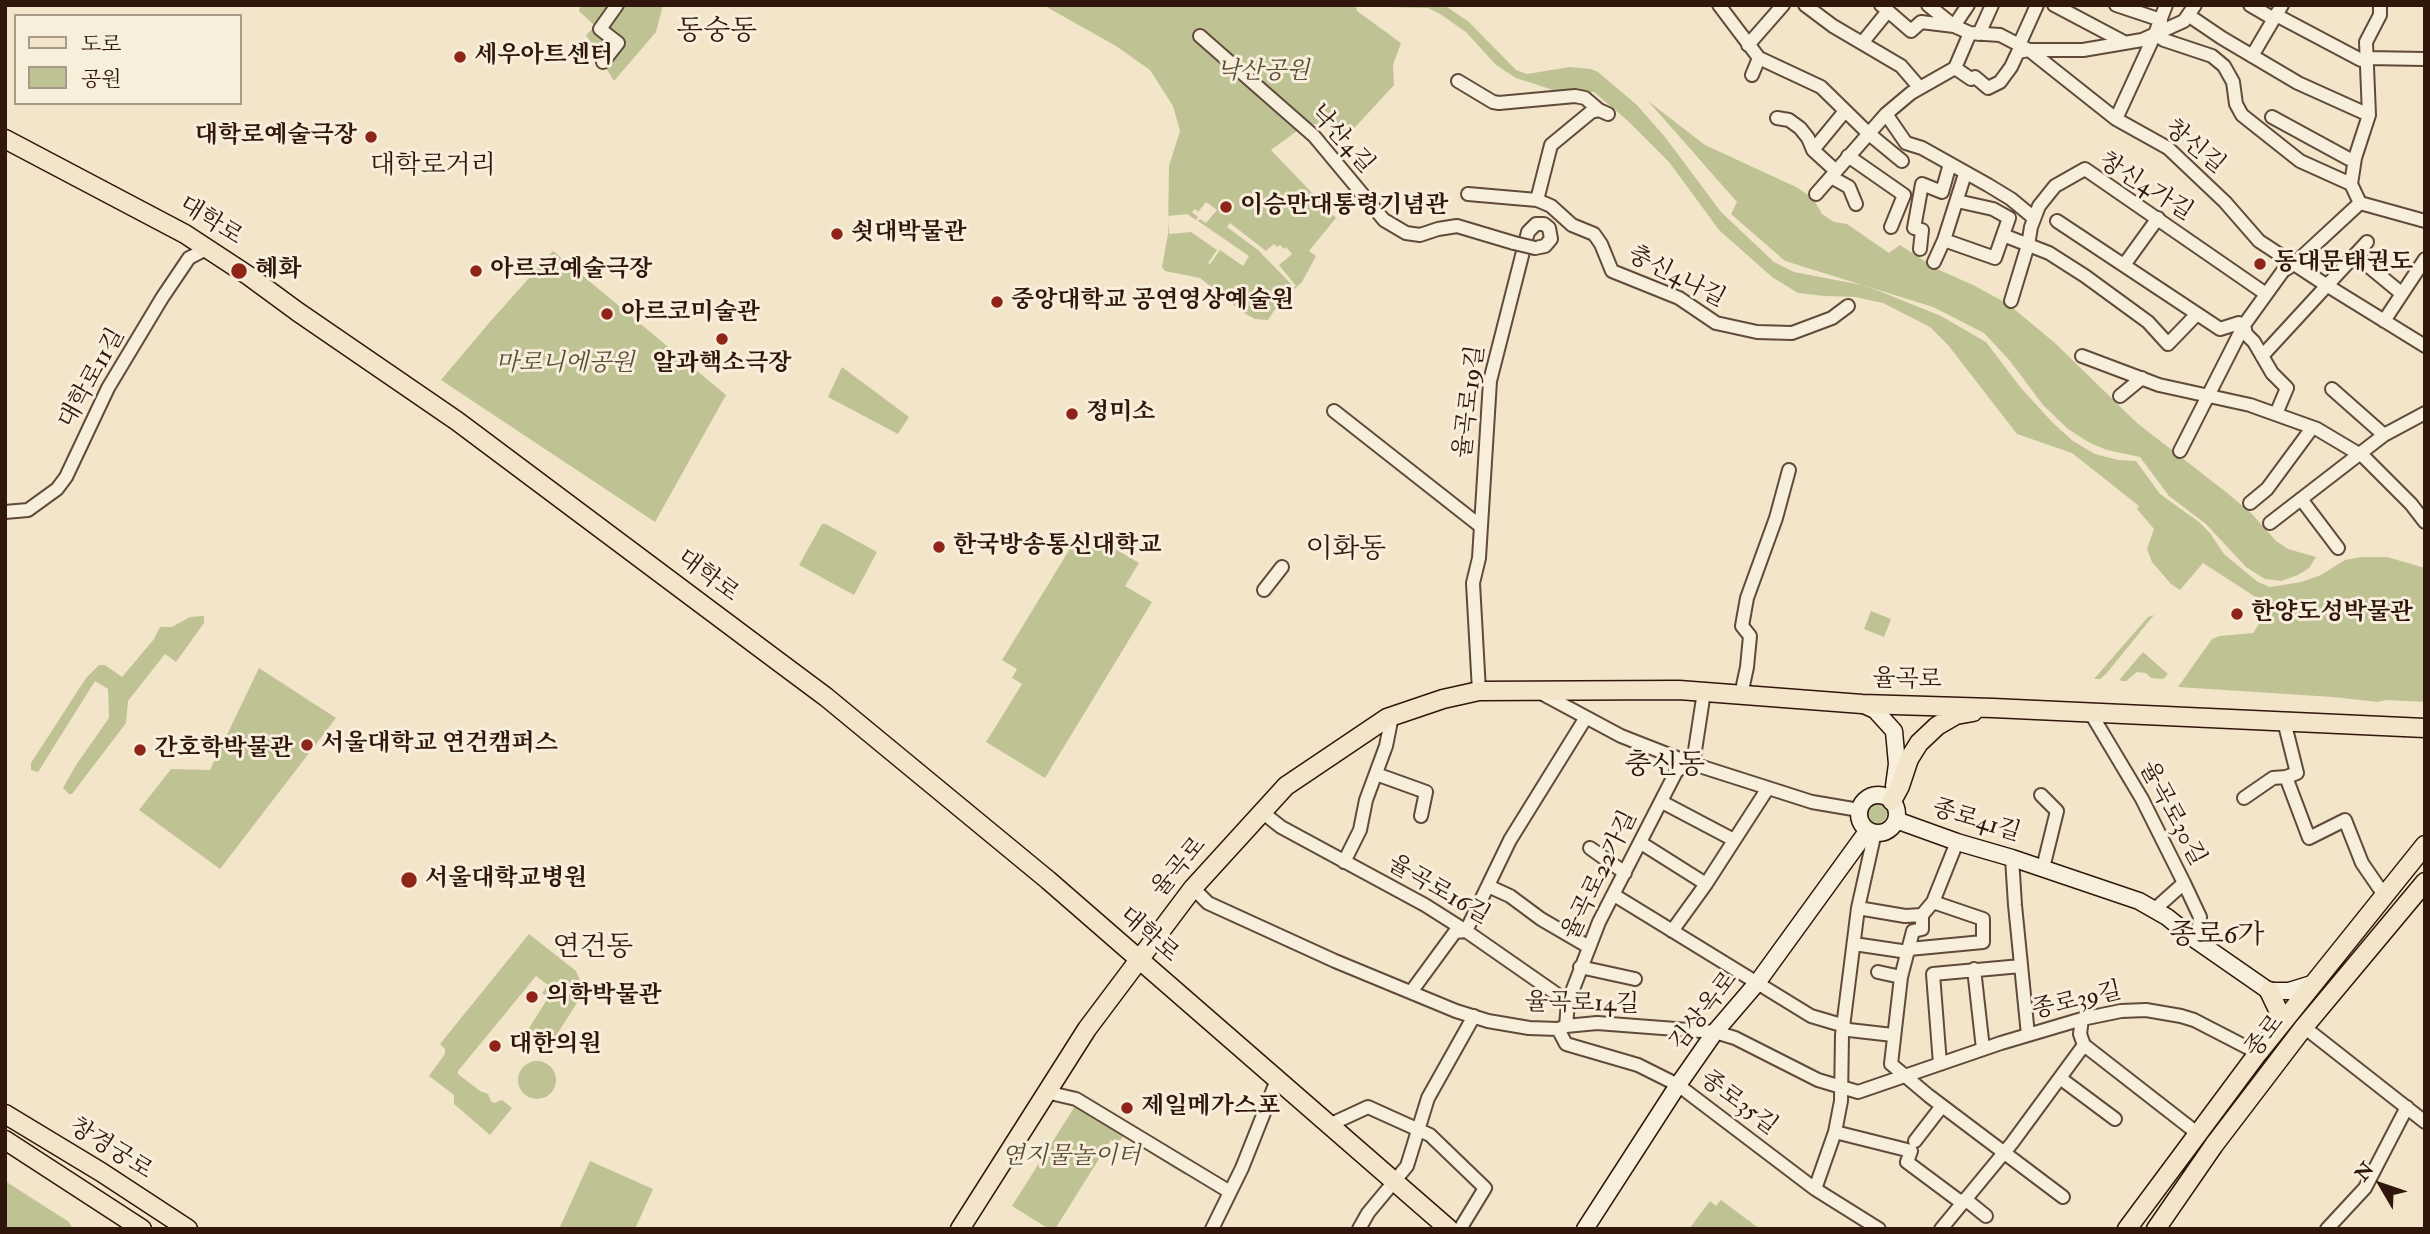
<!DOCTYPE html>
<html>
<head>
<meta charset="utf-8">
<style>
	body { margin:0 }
	#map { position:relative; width:2430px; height:1234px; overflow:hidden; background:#f3e5c9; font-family:"IM FELL Double Pica","Noto Serif KR",serif }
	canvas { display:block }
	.frame { position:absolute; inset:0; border:7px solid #30160b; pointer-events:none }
	.legend { position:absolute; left:14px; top:14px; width:228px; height:91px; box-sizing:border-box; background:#f7eedc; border:2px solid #a79888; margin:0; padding:9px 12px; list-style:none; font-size:21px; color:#30160b }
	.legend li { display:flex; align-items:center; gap:14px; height:35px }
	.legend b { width:35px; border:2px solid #a79888 }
	.north { position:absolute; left:2346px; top:1150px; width:70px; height:70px; -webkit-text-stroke:5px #f7eedc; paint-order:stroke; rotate:309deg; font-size:19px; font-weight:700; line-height:28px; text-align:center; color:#30160b }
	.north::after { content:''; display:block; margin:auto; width:24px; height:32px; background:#30160b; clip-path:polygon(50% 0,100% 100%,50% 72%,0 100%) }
</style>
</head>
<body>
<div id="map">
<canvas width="2430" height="1234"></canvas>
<div class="frame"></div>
<ul class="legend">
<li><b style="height:9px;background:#f3e5c9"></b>도로</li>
<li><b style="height:19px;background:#bfc394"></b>공원</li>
</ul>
<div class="north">N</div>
</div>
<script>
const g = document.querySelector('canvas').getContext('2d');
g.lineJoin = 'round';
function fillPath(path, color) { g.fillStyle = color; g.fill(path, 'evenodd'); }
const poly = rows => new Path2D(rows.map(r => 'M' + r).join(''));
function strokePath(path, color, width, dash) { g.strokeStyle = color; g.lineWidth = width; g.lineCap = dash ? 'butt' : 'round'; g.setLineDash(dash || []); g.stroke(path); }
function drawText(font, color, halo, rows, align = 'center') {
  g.font = font + ' "IM FELL Double Pica","Noto Serif KR",serif'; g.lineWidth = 6; g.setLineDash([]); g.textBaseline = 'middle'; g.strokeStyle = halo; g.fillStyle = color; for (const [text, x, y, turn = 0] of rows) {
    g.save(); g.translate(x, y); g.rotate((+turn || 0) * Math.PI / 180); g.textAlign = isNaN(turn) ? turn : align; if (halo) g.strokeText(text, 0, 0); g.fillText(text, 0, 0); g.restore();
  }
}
const green = poly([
	[580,5,663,5,656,32,614,81,586,35,595,26,579,11],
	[1043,5,1356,5,1357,11,1401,43,1393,65,1394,85,1347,136,1339,128,1308,123,1271,150,1336,218,1309,251,1316,256,1302,282,1279,303,1268,320,1255,319,1244,313,1200,278,1165,271,1162,267,1168,234,1169,166,1180,131,1173,106,1150,70,1116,46],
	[1206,202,1217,210,1206,223,1200,219,1198,221,1249,256,1243,266,1220,250,1210,264,1208,263,1217,250,1191,232,1169,234,1168,216,1187,214,1196,220,1198,217,1192,212,1195,209,1198,212],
	[1230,223,1266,251,1274,244,1277,247,1280,245,1284,249,1286,247,1292,254,1279,265,1296,286,1294,287,1258,250,1227,227],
	[1388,5,1444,5,1469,22,1516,70,1527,74,1570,67,1591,69,1598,72,1637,105,1665,137,1721,212,1774,262,1794,272,1862,285,1879,291,1941,316,1986,342,2021,388,2053,423,2073,441,2095,454,2118,460,2136,461,2160,494,2199,522,2210,533,2224,554,2258,582,2270,587,2301,582,2321,575,2345,560,2361,557,2387,557,2425,568,2425,702,2386,700,2378,702,2333,697,2178,687,2212,639,2220,636,2253,633,2268,611,2254,596,2203,563,2180,590,2171,584,2152,562,2147,549,2154,529,2137,509,2139,506,2072,453,2017,434,1948,345,1930,327,1883,303,1855,297,1824,296,1798,293,1772,277,1719,230,1669,162,1628,121,1594,92,1559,92,1516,78,1496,65,1466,32,1440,14,1428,8,1388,7],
	[1648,101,1705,145,1796,187,1813,198,1822,214,1834,222,1847,224,1889,253,1900,245,1937,269,1973,285,2008,304,2055,343,2137,423,2226,492,2252,514,2276,541,2288,549,2316,557,2309,568,2298,575,2281,581,2265,579,2246,567,2206,524,2169,496,2140,457,2107,450,2090,443,2068,429,2043,405,2010,361,1984,333,1933,307,1785,261,1731,214,1737,202],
	[553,251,726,395,655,522,441,380,489,323],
	[842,367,909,417,898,434,828,397],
	[822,524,826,524,877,552,854,595,799,565],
	[1082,529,1139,563,1125,586,1152,602,1045,778,986,742,1022,684,1012,678,1017,669,1002,660],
	[1871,611,1891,619,1884,637,1864,629],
	[2154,615,2106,674,2100,679,2094,679,2148,617],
	[204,616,204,623,176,662,165,654,128,701,126,723,72,794,69,794,63,788,76,765,109,718,108,689,95,681,38,772,31,770,31,763,86,678,99,665,105,665,122,677,154,639,160,627,172,627,190,617],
	[2143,652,2168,674,2163,679,2151,678,2146,673,2137,672,2126,681,2121,681,2120,679],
	[259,668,336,718,220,869,139,810,171,769,210,770],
	'1867 814a10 10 0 1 1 20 0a10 10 0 1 1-20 0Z',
	[529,934,576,971,582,985,580,998,554,1039,533,1040,526,1035,526,1033,548,998,542,993,548,985,536,976,458,1071,458,1074,480,1091,488,1094,491,1101,494,1103,502,1100,512,1108,490,1135,454,1104,454,1095,429,1076,445,1054,445,1049,440,1044],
	'518 1080a19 19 0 1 1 38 0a19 19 0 1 1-38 0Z',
	[1077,1103,1187,1171,1185,1175,1123,1136,1118,1144,1111,1140,1055,1229,1049,1229,1012,1206],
	[590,1161,653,1189,635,1229,559,1229],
	[5,1181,69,1222,73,1229,5,1229],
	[1721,1200,1760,1229,1689,1229,1710,1201,1716,1206]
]);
const street = poly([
	[1719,5,1759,58,1752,75],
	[1805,5,1833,26,1901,66,1920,88],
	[1881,5,1911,31,1921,22,1954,26,1968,5],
	[1928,5,1954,26,1970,33,2000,35,2029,50,2116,119,2168,148,2225,202,2259,241,2323,283,2425,346],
	[2054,5,2124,42],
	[2116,5,2161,20],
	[2250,5,2274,19],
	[2188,15,2222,38,2298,83,2369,115],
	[2276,15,2361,60,2367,58,2425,59],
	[1979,34,1992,5],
	[2155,34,2164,40,2212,56,2224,66,2233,82,2236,104,2242,115,2300,161,2351,184],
	[1200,36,1314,136,1384,220,1406,233,1420,235,1438,229,1457,226,1514,243],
	[1862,43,1888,11],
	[1748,45,1783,5],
	[2019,45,2037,5],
	[2252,56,2282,5],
	[1759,58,1821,87,1868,133,1902,161],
	[603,62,618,43,600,29,617,5],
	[1955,68,1971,79,1975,77,1988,88,2000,82,2011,67,2018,52,2029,50,2083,50,2142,40,2184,21,2195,5],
	[1458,81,1493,102,1499,103,1575,96,1585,98,1599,110],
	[1886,114,1906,143,1922,148,1988,185,2011,199,2034,218],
	[2272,117,2349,159,2355,158],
	[1777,118,1789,120,1800,128,1808,138,1813,150,1836,171],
	[2116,119,2155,34,2166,5],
	[1813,150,1845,111],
	[1848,156,1904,195,1891,227],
	[1831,177,1849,187,1856,204],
	[1468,194,1537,200,1551,206,1572,225,1594,234,1601,244,1612,271,1679,298,1716,323,1757,332,1792,333,1832,318,1848,306],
	[1816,194,1886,114,1911,93,1955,68,1970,33],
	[1537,200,1551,145,1591,112,1599,110,1608,114],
	[2360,203,2425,221],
	[2057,221,2220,329,2239,323,2244,325,2246,334,2254,342,2272,373,2287,388,2276,414],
	[2003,235,2049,253,2085,276,2148,322,2168,344,2197,314],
	[1944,240,1995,258,2003,235,2009,218,1993,209,1957,201],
	[1920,249,1922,230,1914,228,1922,184,1942,192,1950,164],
	[2355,255,2401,293],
	[1934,262,1944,240,1965,174],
	[2124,265,2158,218],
	[2011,301,2028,245,2031,227,2039,206,2055,186,2085,169,2266,294],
	[2384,321,2425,259],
	[2082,356,2159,385,2250,405,2317,429,2364,457,2411,504,2425,522],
	[2262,356,2367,242],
	[2332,389,2384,435],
	[2120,396,2142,378],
	[1334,411,1479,525],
	[2180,451,2244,325,2283,271,2294,264,2360,203,2351,184,2355,158,2369,115,2366,42,2380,15,2380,5],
	[2301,499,2338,548],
	[2250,503,2267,489,2312,428],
	[5,512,28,510,57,489,66,477,108,388,162,298,189,258,208,248],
	[2270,523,2384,435,2425,413],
	[1264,590,1282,567],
	[1479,691,1473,583,1479,558,1490,381,1528,232,1536,224,1544,224,1549,228,1551,239,1545,246,1535,248],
	[1539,692,1621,736,1690,763,1812,802,1859,810],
	[1741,695,1747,667,1750,636,1742,626,1747,598,1776,518,1789,470],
	[2090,712,2142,799,2184,883,2200,917,2197,941],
	[2284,721,2297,773,2286,777,2309,838,2345,820,2362,863,2384,895],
	[1376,774,1426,792,1421,816],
	[2041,795,2057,811,2043,868],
	[2244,798,2273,778,2286,777],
	[1662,802,1734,840],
	[1262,812,1281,827,1425,905,1466,931,1568,1002],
	[1641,843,1706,884],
	[1590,848,1625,873],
	[2012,858,2015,905,2028,1035],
	[1344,862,1360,830,1366,800,1386,746,1392,716],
	[1488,886,1510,896,1541,919,1589,947],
	[1193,888,1208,903,1335,961,1456,1011,1488,1021,1529,1028,1558,1029,1566,1026,1597,1023,1715,1032,1735,1038,1818,1080,1858,1092,2001,1043,2082,1019,2121,1011,2146,1010,2181,1016,2194,1020,2258,1053],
	[1614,895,1811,1016,1838,1024,1849,1030,1893,1035],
	[1858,908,1905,916,1922,915,1933,902,1957,842],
	[2155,909,2184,883],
	[1922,915,1922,929,1913,931,1901,977,1891,1064,1929,1096,2063,1197],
	[1672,931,1706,884,1768,788],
	[1854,944,1908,952],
	[1909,949,1983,942,1983,919,1933,902],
	[1580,967,1635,979],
	[1974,969,1983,1049],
	[1878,972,1901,977],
	[1411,992,1455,932,1466,931,1510,840,1585,719],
	[1566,1026,1568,1002,1599,922,1676,772,1694,757,1704,692],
	[2304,1027,2425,1122],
	[1558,1029,1566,1044,1638,1065,1678,1085,1815,1189,1879,1229],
	[2084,1045,2197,1133],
	[1940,1064,1933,974,2021,966],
	[2060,1078,2115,1119],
	[1046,1092,1076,1099,1230,1192],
	[1329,1125,1368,1107,1430,1135,1485,1188,1460,1229],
	[1835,1132,1911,1151,1907,1162,1962,1203],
	[1915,1141,1942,1106],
	[1815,1189,1835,1132,1841,1101,1842,1035,1858,908,1875,832],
	[1965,1199,1986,1216],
	[1212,1229,1242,1168,1277,1080],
	[1359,1229,1368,1213,1407,1166,1428,1098,1474,1016],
	[1941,1229,2012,1143,2084,1045,2080,1034,2082,1019],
	[2327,1229,2365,1188,2407,1107]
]);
const secondary = poly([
	[1862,704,1875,710,1894,731,1897,764,1894,786],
	'1859 814a19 19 0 1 1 38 0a19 19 0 1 1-38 0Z',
	[1896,820,1957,842,2012,858,2139,901,2167,917,2197,941,2269,991,2289,991,2315,983],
	[1585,1229,1678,1085,1715,1032,1757,983,1868,830]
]);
const primary = poly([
	[5,139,185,234,249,276,298,312,457,421,779,662,826,697,1048,880,1449,1229],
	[1892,801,1900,786,1909,759,1919,743,1937,726,1956,715,1973,712],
	[2269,991,2279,1012,2275,1030],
	[5,1114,101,1172,188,1229],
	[5,1140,142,1229],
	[960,1229,1087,1029,1193,888,1286,786,1387,718,1443,699,1479,691,1679,690,1862,704,1993,708,2425,728],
	[2127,1229,2258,1053,2425,845],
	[2156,1229,2214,1145,2304,1027,2425,882]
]);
const streetBridge = poly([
	[1514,243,1535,248]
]);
const markers = [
	[460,57,7,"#8f2418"],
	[371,137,7,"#8f2418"],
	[1226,207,7,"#8f2418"],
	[837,234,7,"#8f2418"],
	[2260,264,7,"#8f2418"],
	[239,271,9,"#8f2418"],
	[476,271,7,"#8f2418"],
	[997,302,7,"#8f2418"],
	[607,314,7,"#8f2418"],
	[722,339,7,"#8f2418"],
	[1072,414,7,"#8f2418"],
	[939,547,7,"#8f2418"],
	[2237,614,7,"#8f2418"],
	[307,745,7,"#8f2418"],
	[140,750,7,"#8f2418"],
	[409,880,9,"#8f2418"],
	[532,997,7,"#8f2418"],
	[495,1046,7,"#8f2418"],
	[1127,1108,7,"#8f2418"]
];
const poiNames = [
	["세우아트센터",474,57],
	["대학로예술극장",357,137,"right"],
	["이승만대통령기념관",1240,207],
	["쇳대박물관",851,234],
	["동대문태권도",2274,264],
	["혜화",255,271],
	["아르코예술극장",490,271],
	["중앙대학교 공연영상예술원",1011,302],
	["아르코미술관",621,314],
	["알과핵소극장",722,365,"center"],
	["정미소",1086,414],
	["한국방송통신대학교",953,547],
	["한양도성박물관",2251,614],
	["서울대학교 연건캠퍼스",321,745],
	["간호학박물관",154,750],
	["서울대학교병원",425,880],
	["의학박물관",546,997],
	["대한의원",509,1046],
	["제일메가스포",1141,1108]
];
const parkNames = [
	["낙산공원",1263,73],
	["마로니에공원",565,365],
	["연지물놀이터",1071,1158]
];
const streetNames = [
	["낙산4길",1341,140,48],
	["창신길",2194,148,39],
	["창신4가길",2145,188,32],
	["대학로",210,222,32],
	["충신4나길",1676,278,27],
	["대학로11길",93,379,-61],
	["율곡로19길",1471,402,-83],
	["대학로",707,577,37],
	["율곡로",1907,681,1],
	["율곡로30길",2171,814,62],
	["종로41길",1976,822,17],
	["율곡로",1180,868,-50],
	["율곡로22가길",1601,876,-64],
	["율곡로16길",1438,891,30],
	["대학로",1148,936,41],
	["종로39길",2077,1002,-13],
	["율곡로14길",1582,1005,1],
	["김상옥로",1705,1012,-52],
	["종로",2266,1037,-52],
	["종로35길",1738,1104,37],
	["창경궁로",110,1150,32]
];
const neighbourhoodNames = [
	["대학로거리",433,167]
];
const quarterNames = [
	["동숭동",717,33],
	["이화동",1346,551],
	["충신동",1665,767],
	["종로6가",2217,937],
	["연건동",593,949]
];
fillPath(green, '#bfc394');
strokePath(street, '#614a3a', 16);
strokePath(secondary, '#30160b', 19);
strokePath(primary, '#30160b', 21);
strokePath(street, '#f7eedc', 12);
strokePath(secondary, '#f7eedc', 16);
strokePath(primary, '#f3e5c9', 18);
strokePath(streetBridge, '#614a3a', 16, []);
strokePath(streetBridge, '#f7eedc', 12);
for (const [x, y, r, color] of markers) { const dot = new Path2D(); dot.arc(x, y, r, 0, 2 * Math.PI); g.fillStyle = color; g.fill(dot); strokePath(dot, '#f7eedc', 2.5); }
drawText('bold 24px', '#30160b', '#f7eedc', poiNames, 'left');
drawText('italic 24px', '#5b4a34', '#f7eedc', parkNames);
drawText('24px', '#30160b', '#f7eedc', streetNames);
drawText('26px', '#30160b', '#f7eedc', neighbourhoodNames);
drawText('28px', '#30160b', '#f7eedc', quarterNames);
</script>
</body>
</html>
